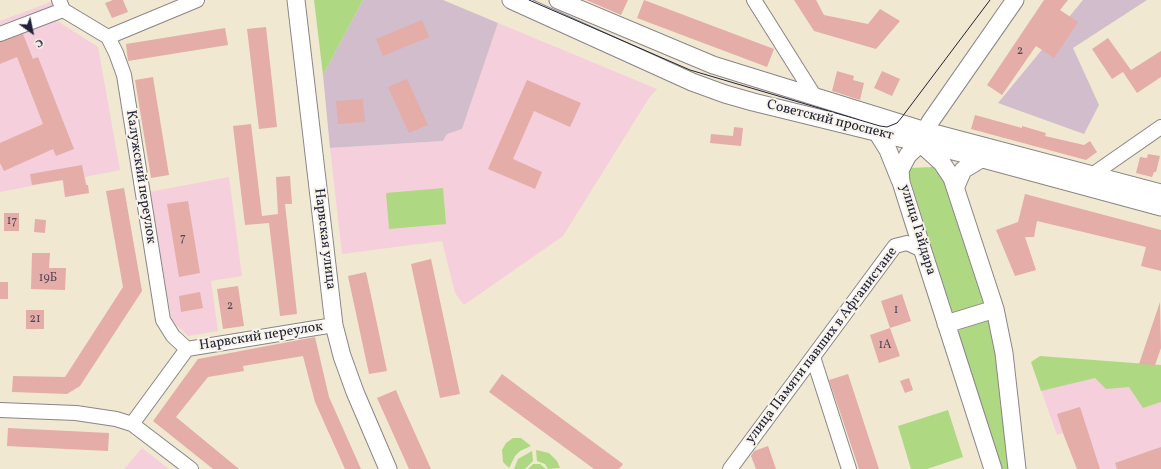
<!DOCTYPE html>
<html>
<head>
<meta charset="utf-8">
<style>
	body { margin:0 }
	#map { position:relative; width:1161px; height:469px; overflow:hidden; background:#f1e8d1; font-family:Vollkorn,serif }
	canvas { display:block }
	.north { position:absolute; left:12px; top:12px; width:40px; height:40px; -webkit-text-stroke:3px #f7f3e8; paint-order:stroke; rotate:147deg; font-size:11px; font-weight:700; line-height:16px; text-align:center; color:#22223b }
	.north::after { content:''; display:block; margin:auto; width:14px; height:18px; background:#22223b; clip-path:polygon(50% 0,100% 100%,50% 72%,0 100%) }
</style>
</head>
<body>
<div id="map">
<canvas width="1161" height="469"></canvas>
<div class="north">С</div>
</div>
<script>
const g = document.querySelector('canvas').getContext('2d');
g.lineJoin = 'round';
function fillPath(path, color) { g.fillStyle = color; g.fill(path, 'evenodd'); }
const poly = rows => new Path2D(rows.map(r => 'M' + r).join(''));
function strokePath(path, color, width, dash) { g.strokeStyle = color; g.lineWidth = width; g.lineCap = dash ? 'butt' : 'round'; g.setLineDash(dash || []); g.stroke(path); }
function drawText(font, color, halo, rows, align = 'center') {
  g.font = font + ' Vollkorn,serif'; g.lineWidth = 4; g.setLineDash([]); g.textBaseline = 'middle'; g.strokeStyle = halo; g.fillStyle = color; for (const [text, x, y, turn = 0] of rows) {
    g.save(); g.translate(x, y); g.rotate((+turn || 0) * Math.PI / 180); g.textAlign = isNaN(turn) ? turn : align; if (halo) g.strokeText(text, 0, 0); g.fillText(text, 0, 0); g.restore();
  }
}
const built = poly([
	[51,2,56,20,98,47,120,170,85,177,89,193,65,197,62,180,0,192,0,21],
	[498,23,657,89,649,98,563,236,464,305,455,293,442,241,342,254,330,148,443,141,447,134,462,129],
	[229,177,242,276,211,281,218,331,188,336,172,321,149,192],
	[1031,362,1161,365,1161,469,1077,469,1063,433,1057,435],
	[142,448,169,469,124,469]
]);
const industrial = poly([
	[363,0,443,0,498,23,462,129,447,134,443,141,330,148,323,75],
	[1083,0,1147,0,1073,48,1099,105,1084,134,998,103]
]);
const green = poly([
	[314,0,363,0,323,75],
	[933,167,952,190,987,306,954,317,910,179,909,168],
	[443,188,446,224,389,229,386,193],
	[987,320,992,324,1013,469,999,469,957,335,961,327],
	[1040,356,1161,365,1161,402,1143,408,1129,387,1106,389,1095,378,1041,391,1031,362],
	[948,410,963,457,927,469,911,469,898,426],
	[513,438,521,438,531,446,520,451,515,456,509,468,503,462,502,450,506,443],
	[536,450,549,453,557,461,560,468,548,469,545,464,537,461],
	[532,451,533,461,525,469,514,469,518,459],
	[533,464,540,464,546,469,528,469]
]);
const building = poly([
	[113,0,123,0,128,12,112,18,105,3],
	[586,0,628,0,621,15],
	[644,0,774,49,767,67,637,18],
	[794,0,816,0,824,15,868,24,880,9,900,21,876,49,814,31],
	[1044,0,1068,0,1060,10,1078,22,1054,58,1036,46,1002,95,987,85],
	[422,20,429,37,383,56,376,39],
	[266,27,277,127,259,129,247,29],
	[225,28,228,45,128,61,126,44],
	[23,34,33,59,38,57,74,149,56,156,53,149,4,171,0,163,0,143,43,124,17,57,0,64,0,42],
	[1108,38,1131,70,1161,51,1161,77,1137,93,1123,72,1112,79,1092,49],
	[837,71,854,76,853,80,864,83,860,100,832,91],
	[882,71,900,79,892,96,874,88],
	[153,77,169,175,151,178,135,80],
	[407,79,428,125,409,133,388,87],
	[527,80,581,103,570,127,534,111,513,159,542,172,535,189,488,169],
	[363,99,365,122,338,124,336,101],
	[975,115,1022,128,1022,126,1046,133,1045,136,1084,145,1090,141,1097,152,1086,160,971,129],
	[251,124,262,216,278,214,276,177,290,176,292,204,285,204,297,314,280,316,269,223,245,225,233,126],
	[734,127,743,128,741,146,710,143,711,134,733,136],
	[1148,154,1160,156,1156,172,1154,172,1152,177,1136,173,1140,157,1147,158],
	[82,165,86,185,88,185,89,193,65,197,63,180,32,185,30,174],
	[124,188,142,291,80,386,67,394,12,392,13,376,65,377,123,287,106,191],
	[1025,194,1161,230,1161,271,1141,266,1146,247,1037,221,1034,237,1025,237,1036,270,1015,276,996,230,1018,222],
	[188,201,200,273,179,277,167,204],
	[4,213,19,213,19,231,4,231],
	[35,219,46,220,45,233,34,232],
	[32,253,50,253,49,268,66,268,65,290,31,289],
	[431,259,460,394,440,398,411,264],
	[366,272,387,371,369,374,348,276],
	[0,282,8,282,8,299,0,299],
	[238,286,244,326,223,329,217,289],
	[200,292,203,308,181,312,179,296],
	[902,294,911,321,890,328,881,301],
	[1160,302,1161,348,1155,365,1139,364],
	[26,310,44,310,44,329,26,329],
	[890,328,900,356,879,363,870,335],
	[315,337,329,397,361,469,345,469,315,402,303,356,243,366,244,371,208,377,176,417,239,469,213,469,153,421,198,359],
	[502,374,542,404,623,464,619,469,594,469,489,392],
	[848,374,879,469,859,469,840,412,829,380],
	[909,378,913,390,905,393,900,381],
	[396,390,400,400,431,469,409,469,377,398],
	[1080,407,1100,469,1077,469,1063,433,1057,414],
	[8,428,109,433,108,451,7,446],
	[768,446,776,469,756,469,751,456,754,451],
	[1161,447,1161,469,1117,469,1115,463]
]);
const minor = poly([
	[59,0,63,10,108,37],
	[754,0,815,97],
	[0,34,63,10],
	[108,37,116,53,124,75,163,320,173,336,187,349],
	[108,37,197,0],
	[1092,175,1161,127],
	[813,357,849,469],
	[0,410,76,413,116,419,132,424,191,469],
	[132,424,187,349,334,325],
	[730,469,895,246,907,243,922,250]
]);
const major = poly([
	[296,0,334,325,342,356,355,392,388,469],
	[511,0,692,82,725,94,753,102,961,153,1161,207],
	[558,0,713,65,926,131,1161,193],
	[878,134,888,150,900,180],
	[921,144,942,163,952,178,995,309,1004,353,1017,469],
	[956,186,963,170,981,159],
	[946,324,995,309],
	[993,469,913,220,901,182,900,170,908,155,921,143,930,122,1015,0]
]);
const tram = poly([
	[529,0,690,70,880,126,887,127,897,123,902,117,990,0]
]);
const numberNames = [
	["2",1020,52],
	["17",12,222],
	["7",183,239],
	["19Б",48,279],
	["2",230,307],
	["1",896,311],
	["21",35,320],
	["1А",885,346]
];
const streetNames = [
	["Советский проспект",830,121,14],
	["Калужский переулок",140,177,81],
	["улица Гайдара",917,230,73],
	["Нарвская улица",324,239,83],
	["Нарвский переулок",261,337,-9],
	["улица Памяти павших в Афганистане",822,346,-53]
];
fillPath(built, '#f5cfdc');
fillPath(industrial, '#d1bdcc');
fillPath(green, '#afd883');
fillPath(building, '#e4ada7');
strokePath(minor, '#8a8586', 16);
strokePath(major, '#8a8586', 19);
strokePath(minor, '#fff', 14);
strokePath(major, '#fff', 17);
strokePath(tram, '#22223b', 1);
drawText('12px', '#524556', null, numberNames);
drawText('14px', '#22223b', '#f7f3e8', streetNames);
</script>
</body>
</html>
